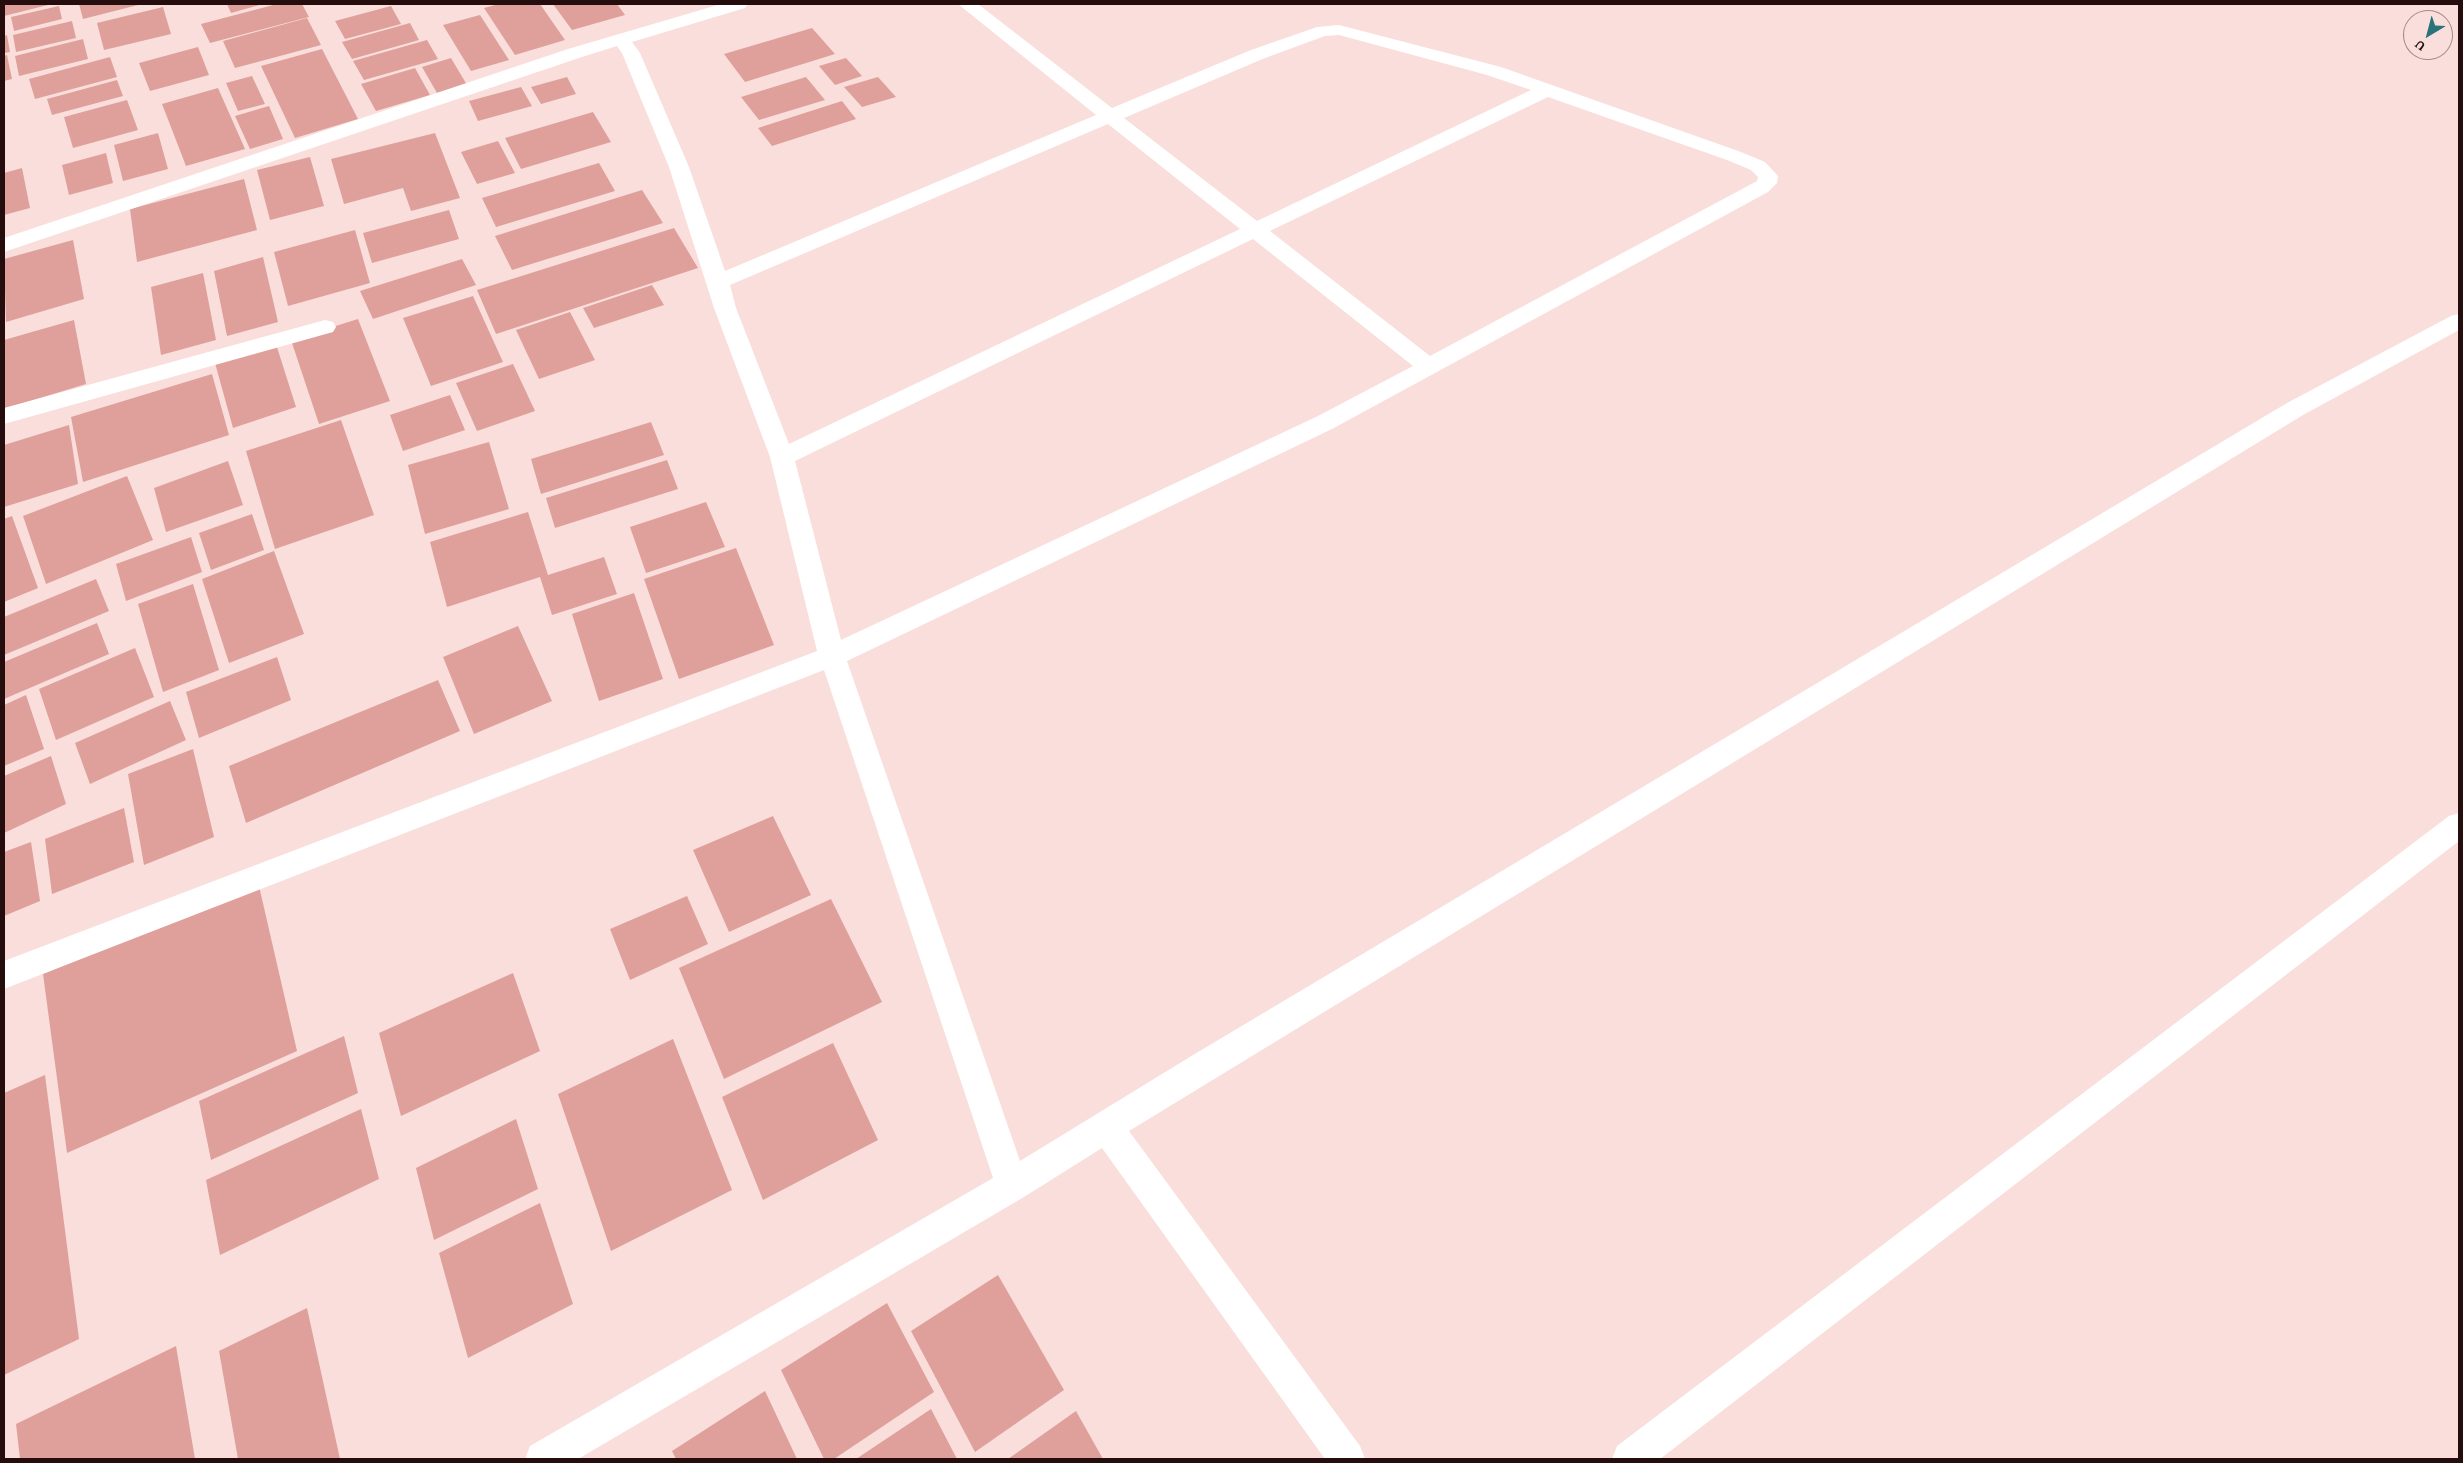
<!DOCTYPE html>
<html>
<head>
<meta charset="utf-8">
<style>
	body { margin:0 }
	#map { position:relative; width:2463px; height:1463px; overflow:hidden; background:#f9dedb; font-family:"Crimson Pro",serif }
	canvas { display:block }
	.frame { position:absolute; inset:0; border:5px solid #240d0c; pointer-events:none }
	.north { position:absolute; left:2403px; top:10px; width:50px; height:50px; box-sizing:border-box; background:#f9dedb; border:1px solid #a48a88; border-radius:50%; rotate:217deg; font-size:14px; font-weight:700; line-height:20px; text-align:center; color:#240d0c }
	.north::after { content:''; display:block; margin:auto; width:18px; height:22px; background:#29737a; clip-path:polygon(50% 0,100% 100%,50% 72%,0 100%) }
</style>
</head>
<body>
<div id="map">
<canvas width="2463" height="1463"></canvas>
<div class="frame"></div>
<div class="north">U</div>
</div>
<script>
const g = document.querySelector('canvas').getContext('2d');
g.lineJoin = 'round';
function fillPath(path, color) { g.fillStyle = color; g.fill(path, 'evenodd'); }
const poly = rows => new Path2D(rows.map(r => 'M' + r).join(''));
const building = poly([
	[4,4,52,4,4,16],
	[79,4,142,4,83,19],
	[227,4,263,4,231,13],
	[277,4,302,4,309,17,210,43,201,24],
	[499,4,540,4,565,40,515,55,484,8],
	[553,4,617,4,625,15,572,30],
	[59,6,62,19,14,31,11,17],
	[391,6,401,24,345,39,335,21],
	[163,7,171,34,104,50,97,23],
	[480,15,509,60,471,71,443,25],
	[307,18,321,45,235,68,223,41],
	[72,21,76,38,16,52,13,35],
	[410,23,419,40,352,59,342,42],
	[812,28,835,54,745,82,724,54],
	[7,35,10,52,4,53,4,36],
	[83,39,88,59,19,76,15,56],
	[427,40,438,59,364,80,353,61],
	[198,47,209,75,150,91,139,63],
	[322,49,358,119,295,138,261,66],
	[7,55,12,79,4,81,4,56],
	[110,57,117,77,35,99,29,79],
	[451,58,467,85,437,93,422,67],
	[846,58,862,76,835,85,819,66],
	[415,68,430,95,376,111,361,84],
	[252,76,265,104,238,111,226,83],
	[567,77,576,94,541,104,531,87],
	[806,77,825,100,759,120,741,97],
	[878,77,896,97,862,107,844,87],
	[117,80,123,96,52,115,47,99],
	[521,87,532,106,478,121,469,101],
	[218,88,245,149,186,166,162,104],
	[127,100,138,130,73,148,64,117],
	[842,101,856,119,772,146,758,128],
	[269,106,283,139,250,149,235,116],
	[593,112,611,142,521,169,505,138],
	[158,133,168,169,123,181,114,145],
	[435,133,460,198,411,211,403,188,344,204,331,159],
	[498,141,515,173,477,184,461,152],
	[106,153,113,183,69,195,62,165],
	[310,157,324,206,270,220,257,170],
	[599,163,615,191,496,227,482,198],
	[22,168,30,208,4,215,4,173],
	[244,179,257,230,137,262,130,209],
	[642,190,663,223,512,270,495,236],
	[449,210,459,239,372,263,363,233],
	[674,228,698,268,496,334,477,290],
	[355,230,370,283,288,306,274,252],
	[73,240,84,299,6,322,4,259],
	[263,257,278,322,227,336,214,271],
	[462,259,476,285,373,319,360,291],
	[203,273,216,340,161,355,151,287],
	[652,285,664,305,594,328,583,308],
	[473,296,503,362,431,386,403,318],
	[570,312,595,360,539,379,516,330],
	[358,319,390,401,319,424,291,340],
	[74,320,86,384,4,409,4,340],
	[276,344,296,407,233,428,215,363],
	[513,364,535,411,477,431,456,383],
	[212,374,229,435,83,482,71,417],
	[450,395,465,430,403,451,390,415],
	[341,420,374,515,275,549,246,451],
	[651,422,664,455,541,494,531,459],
	[69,425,78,484,4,507,4,445],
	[489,442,509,509,425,534,408,465],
	[667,460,678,489,555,528,546,498],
	[228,461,243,505,166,532,154,488],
	[127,476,153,540,46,584,23,516],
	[706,502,725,547,646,573,630,527],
	[528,512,548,575,604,557,617,594,552,615,540,577,447,607,430,542],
	[252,514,264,550,211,570,199,533],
	[12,516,38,588,4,602,4,519],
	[191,537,202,572,126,601,116,564],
	[736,548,774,645,679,679,644,579],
	[274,551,304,634,229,663,202,579],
	[96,579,109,611,4,655,4,617],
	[193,584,219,670,163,692,138,604],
	[634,593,663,679,599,701,572,614],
	[97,623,109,654,4,699,4,662],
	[518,626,552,701,474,734,443,657],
	[135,648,154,697,56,740,39,689],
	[277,657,291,700,199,738,186,692],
	[438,680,460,731,246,823,229,766],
	[26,695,44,749,4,766,4,705],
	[170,701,186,740,90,784,75,743],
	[193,749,214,837,144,865,128,774],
	[51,756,66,804,4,833,4,776],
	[124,808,134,862,52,894,45,839],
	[773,816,811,895,729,932,693,850],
	[31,842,40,901,4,916,4,852],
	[259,886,297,1051,67,1153,43,974],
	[687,896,708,944,630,980,610,929],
	[831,899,882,1002,724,1079,679,968],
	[513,973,540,1051,401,1116,379,1033],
	[344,1036,358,1093,211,1160,199,1101],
	[673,1039,732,1190,611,1251,558,1094],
	[833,1043,878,1140,763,1200,722,1097],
	[45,1075,79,1339,4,1375,4,1093],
	[361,1109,379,1179,220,1255,206,1180],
	[516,1119,538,1189,434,1240,416,1168],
	[540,1203,573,1304,468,1358,439,1253],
	[998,1275,1064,1390,975,1452,911,1331],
	[887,1303,934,1392,834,1459,824,1459,781,1370],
	[307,1308,340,1459,238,1459,219,1351],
	[176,1346,195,1459,20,1459,16,1424],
	[765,1391,797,1459,676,1459,672,1451],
	[931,1409,957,1459,856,1459],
	[1076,1411,1103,1459,1008,1459]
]);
const street = poly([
	[721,4,748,4,745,8,632,42,640,53,689,167,725,271,1096,115,958,4,978,4,1112,108,1251,50,1317,27,1339,25,1501,67,1741,152,1765,162,1778,176,1777,183,1768,192,1332,429,847,661,1020,1161,1193,1055,2287,403,2451,316,2459,314,2459,330,2303,415,1129,1131,1360,1446,1365,1459,1325,1459,1102,1148,1024,1197,578,1459,525,1459,530,1446,993,1178,824,670,4,989,4,961,817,651,770,457,714,308,669,167,622,53,617,46,582,57,4,252,4,238,568,49,721,4],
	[1339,35,1487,75,1531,90,1257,221,1124,118,1265,58,1325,36,1339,35],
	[1548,97,1727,160,1751,170,1758,177,1757,181,1430,356,1270,231,1548,97],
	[1108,124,1240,229,789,444,736,308,730,285,1108,124],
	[1253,239,1413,366,1316,417,841,640,795,461,1253,239],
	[325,320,333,322,336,327,333,332,4,424,4,408,325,320],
	[2459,813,2459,841,1660,1459,1612,1459,1617,1446,2449,816,2459,813]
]);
fillPath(building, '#dfa09b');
fillPath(street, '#fff');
</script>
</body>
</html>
